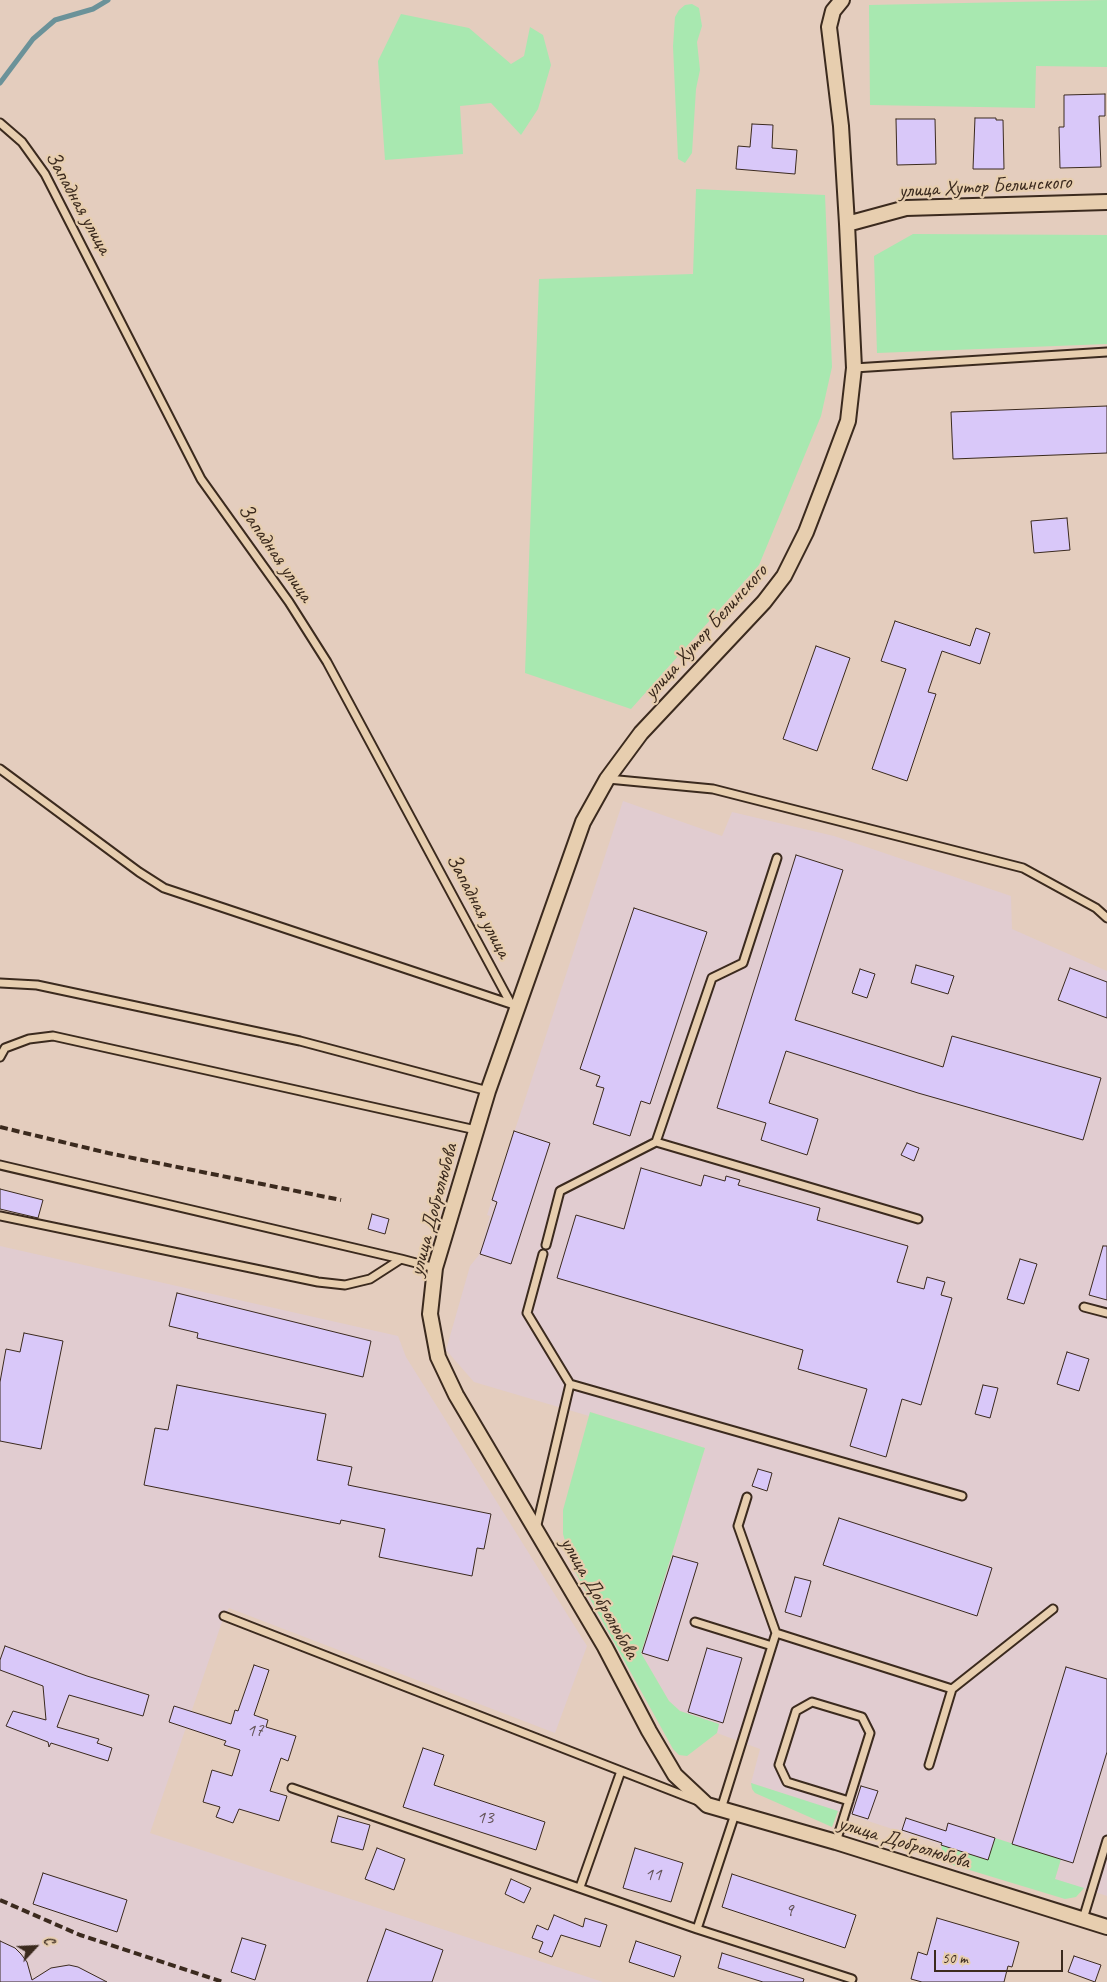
<!DOCTYPE html>
<html>
<head>
<meta charset="utf-8">
<style>
	body { margin:0 }
	#map { position:relative; width:1107px; height:1982px; overflow:hidden; background:#e4cdbe; font-family:Caveat,sans-serif }
	canvas { display:block }
	.north { position:absolute; left:10px; top:1922px; width:50px; height:50px; -webkit-text-stroke:4px #e7ceaf; paint-order:stroke; rotate:65deg; font-size:14px; font-weight:700; line-height:20px; text-align:center; color:#3b2a1e }
	.north::after { content:''; display:block; margin:auto; width:18px; height:22px; background:#3b2a1e; clip-path:polygon(50% 0,100% 100%,50% 72%,0 100%) }
	.scale { position:absolute; left:934px; top:1950px; width:129px; height:22px; box-sizing:border-box; border:2px solid #3b2a1e; border-top:0; padding-left:6px; font-size:15px; line-height:18px; white-space:nowrap; color:#3b2a1e; -webkit-text-stroke:4px #e7ceaf; paint-order:stroke }
</style>
</head>
<body>
<div id="map">
<canvas width="1107" height="1982"></canvas>
<div class="north">С</div>
<div class="scale">50 m</div>
</div>
<script>
const g = document.querySelector('canvas').getContext('2d');
g.lineJoin = 'round';
function fillPath(path, color) { g.fillStyle = color; g.fill(path, 'evenodd'); }
const poly = rows => new Path2D(rows.map(r => 'M' + r).join(''));
function strokePath(path, color, width, dash) { g.strokeStyle = color; g.lineWidth = width; g.lineCap = dash ? 'butt' : 'round'; g.setLineDash(dash || []); g.stroke(path); }
function drawText(font, color, halo, rows, align = 'center') {
  g.font = font + ' Caveat,sans-serif'; g.lineWidth = 4.5; g.setLineDash([]); g.textBaseline = 'middle'; g.strokeStyle = halo; g.fillStyle = color; for (const [text, x, y, turn = 0] of rows) {
    g.save(); g.translate(x, y); g.rotate((+turn || 0) * Math.PI / 180); g.textAlign = isNaN(turn) ? turn : align; if (halo) g.strokeText(text, 0, 0); g.fillText(text, 0, 0); g.restore();
  }
}
const built = poly([
	[623,801,722,836,732,812,834,836,1011,896,1012,929,1107,971,1107,1896,1055,1879,1061,1859,995,1838,988,1860,751,1783,760,1749,717,1733,719,1724,680,1711,669,1701,641,1653,705,1448,591,1412,589,1416,474,1382,446,1350,470,1266,479,1255,490,1216,487,1215],
	[0,1246,398,1336,406,1357,587,1646,555,1733,229,1608,224,1616,150,1833,603,1982,0,1982]
]);
const green = poly([
	[1107,0,1107,67,1036,66,1035,108,870,105,869,5],
	[692,4,699,8,702,26,697,42,700,70,696,89,692,153,685,163,678,159,673,46,675,17,679,10,685,5],
	[401,14,469,28,511,64,524,56,530,27,543,35,551,65,538,109,521,135,491,103,460,106,463,154,385,160,378,61],
	[696,189,825,195,832,367,821,416,759,565,631,709,525,673,539,279,693,274],
	[913,234,1107,235,1107,344,877,353,874,256],
	[590,1412,705,1448,641,1653,669,1701,680,1711,719,1724,717,1733,687,1756,679,1755,673,1749,572,1566,563,1534,563,1510],
	[751,1783,838,1811,832,1827,755,1793,752,1789],
	[995,1838,1061,1859,1055,1879,1084,1888,1076,1897,1065,1899,953,1865,943,1856,941,1844,987,1860]
]);
const stream = poly([
	[0,83,33,39,55,20,93,9,108,0]
]);
const building = poly([
	[1105,94,1105,116,1099,116,1101,167,1060,168,1059,127,1064,127,1064,95,1105,94],
	[975,118,996,118,996,120,1003,120,1004,169,973,169,975,118],
	[896,119,935,119,936,164,897,165,896,119],
	[752,124,773,125,772,148,797,150,795,174,736,169,738,146,750,147,752,124],
	[1107,406,1107,453,953,459,951,412,1107,406],
	[1067,518,1070,550,1034,553,1031,521,1067,518],
	[895,621,970,646,976,628,990,633,980,664,942,651,928,692,936,694,907,781,872,769,906,669,881,661,895,621],
	[816,646,850,658,817,751,783,739,816,646],
	[796,855,843,870,795,1020,943,1067,952,1036,1101,1078,1083,1140,918,1093,786,1051,769,1103,818,1119,807,1155,761,1140,766,1123,717,1108,796,855],
	[634,908,707,932,650,1104,641,1101,630,1136,593,1124,604,1088,596,1086,600,1076,580,1069,634,908],
	[916,965,954,976,948,994,911,983,916,965],
	[1070,968,1107,982,1107,1018,1058,1000,1070,968],
	[860,969,875,974,867,998,852,993,860,969],
	[514,1131,550,1143,511,1264,480,1254,497,1202,492,1200,514,1131],
	[907,1143,919,1148,914,1161,901,1155,907,1143],
	[641,1168,701,1186,704,1175,725,1181,726,1176,740,1180,738,1185,820,1208,817,1220,908,1246,897,1282,924,1289,927,1277,945,1282,941,1295,952,1298,921,1405,902,1399,886,1457,850,1446,867,1389,798,1369,803,1350,557,1278,576,1215,624,1229,641,1168],
	[0,1189,43,1200,38,1218,0,1209,0,1189],
	[372,1214,389,1219,385,1234,368,1229,372,1214],
	[1103,1246,1107,1246,1107,1300,1089,1295,1103,1246],
	[1020,1259,1037,1264,1024,1304,1007,1299,1020,1259],
	[177,1293,371,1341,363,1377,197,1338,198,1333,169,1326,177,1293],
	[24,1333,63,1341,41,1449,0,1441,0,1382,6,1349,20,1352,24,1333],
	[1067,1352,1089,1359,1079,1391,1057,1384,1067,1352],
	[177,1385,326,1414,317,1460,352,1467,348,1485,491,1514,484,1549,477,1548,472,1576,379,1557,385,1529,341,1520,340,1524,144,1485,155,1428,168,1430,177,1385],
	[983,1385,998,1388,990,1418,975,1414,983,1385],
	[758,1469,772,1473,767,1491,752,1486,758,1469],
	[839,1518,992,1568,977,1616,823,1565,839,1518],
	[673,1556,698,1563,668,1661,642,1653,673,1556],
	[795,1577,811,1581,801,1617,785,1612,795,1577],
	[5,1646,87,1676,149,1695,143,1716,69,1695,57,1727,99,1739,97,1743,112,1748,108,1761,51,1743,49,1747,48,1742,6,1726,13,1711,46,1720,43,1686,0,1670,0,1660,5,1646],
	[707,1648,742,1658,723,1723,688,1712,707,1648],
	[254,1665,269,1670,254,1715,268,1720,266,1727,296,1736,288,1761,281,1758,270,1791,287,1796,279,1821,239,1809,233,1823,216,1817,220,1807,203,1802,212,1770,232,1776,240,1750,224,1745,226,1741,169,1722,174,1706,231,1724,235,1710,238,1711,254,1665],
	[1066,1667,1107,1679,1107,1752,1073,1863,1012,1844,1066,1667],
	[423,1748,444,1755,434,1785,545,1822,536,1850,403,1807,423,1748],
	[861,1786,878,1791,868,1819,852,1814,861,1786],
	[338,1816,370,1825,363,1850,331,1842,338,1816],
	[906,1818,946,1831,948,1823,995,1838,988,1860,941,1845,942,1843,902,1830,906,1818],
	[377,1848,405,1859,394,1890,365,1879,377,1848],
	[635,1848,683,1863,671,1902,623,1888,635,1848],
	[43,1873,127,1900,117,1932,33,1904,43,1873],
	[732,1874,856,1915,845,1948,722,1907,732,1874],
	[511,1879,531,1888,524,1903,505,1894,511,1879],
	[554,1915,583,1927,585,1918,607,1925,600,1947,561,1935,552,1957,539,1952,543,1942,532,1938,537,1925,548,1930,554,1915],
	[937,1918,1019,1942,1012,1967,1008,1966,1004,1982,922,1982,911,1979,918,1952,927,1955,937,1918],
	[386,1929,443,1950,432,1982,367,1982,386,1929],
	[242,1938,266,1945,255,1980,231,1972,242,1938],
	[0,1941,15,1948,21,1954,27,1962,32,1980,51,1968,69,1965,78,1967,107,1982,0,1982,0,1941],
	[636,1941,681,1956,674,1977,629,1962,636,1941],
	[722,1953,804,1979,803,1982,763,1982,718,1968,722,1953],
	[1074,1956,1101,1965,1095,1982,1068,1972,1074,1956]
]);
const lane = poly([
	[0,123,22,142,45,174,201,479,289,602,327,662,511,1004,518,1007],
	[854,368,1107,352],
	[0,769,139,872,164,888,511,1004],
	[608,779,713,789,1023,868,1096,908,1107,918],
	[0,983,37,985,300,1041,488,1091],
	[0,1057,5,1048,29,1039,53,1036,476,1130],
	[656,1142,712,978,743,963,777,858],
	[0,1165,401,1259],
	[0,1216,318,1282,345,1285,370,1279,401,1259,435,1268],
	[546,1245,560,1191,656,1142,918,1219],
	[543,1254,527,1313,570,1384],
	[1084,1307,1107,1313],
	[747,1497,738,1526,776,1633],
	[536,1529,570,1384,962,1496],
	[224,1616,698,1801],
	[695,1622,772,1646],
	[952,1689,1053,1609],
	[292,1788,697,1929,852,1979],
	[721,1809,776,1633,952,1689,929,1765],
	[836,1842,870,1733,862,1717,812,1702,796,1711,779,1765,787,1782,849,1801],
	[580,1887,621,1771],
	[1083,1919,1107,1840],
	[697,1929,735,1814]
]);
const street = poly([
	[842,0,833,11,829,27,841,126,847,224],
	[1107,202,906,208,847,224,854,368,848,421,829,472,806,532,784,576,764,602,641,733,607,779,583,822,488,1091,435,1268,430,1314,438,1357,456,1395,605,1647,649,1731,675,1775,707,1805,836,1842,1107,1927]
]);
const rail = poly([
	[0,1127,108,1153,341,1200],
	[0,1900,80,1935,223,1982]
]);
const numberNames = [
	["17",255,1731],
	["13",485,1818],
	["11",653,1875],
	["9",789,1911]
];
const streetNames = [
	["улица Хутор Белинского",985,187,-3],
	["Западная улица",78,203,61],
	["Западная улица",275,553,55],
	["улица Хутор Белинского",706,632,-48],
	["Западная улица",478,906,62],
	["улица Добролюбова",434,1210,-75],
	["улица Добролюбова",599,1598,60],
	["улица Добролюбова",904,1843,17]
];
fillPath(built, '#e1ccd0');
fillPath(green, '#a8e8b0');
strokePath(stream, '#6b9299', 5);
fillPath(building, '#d9c8f9');
strokePath(building, '#3b2a1e', 1);
strokePath(lane, '#3b2a1e', 11);
strokePath(street, '#3b2a1e', 18);
strokePath(lane, '#e7ceaf', 7);
strokePath(street, '#e7ceaf', 14);
strokePath(rail, '#3b2a1e', 4, [8, 4]);
drawText('19px', '#625255', null, numberNames);
drawText('21px', '#3b2a1e', '#e7ceaf', streetNames);
</script>
</body>
</html>
